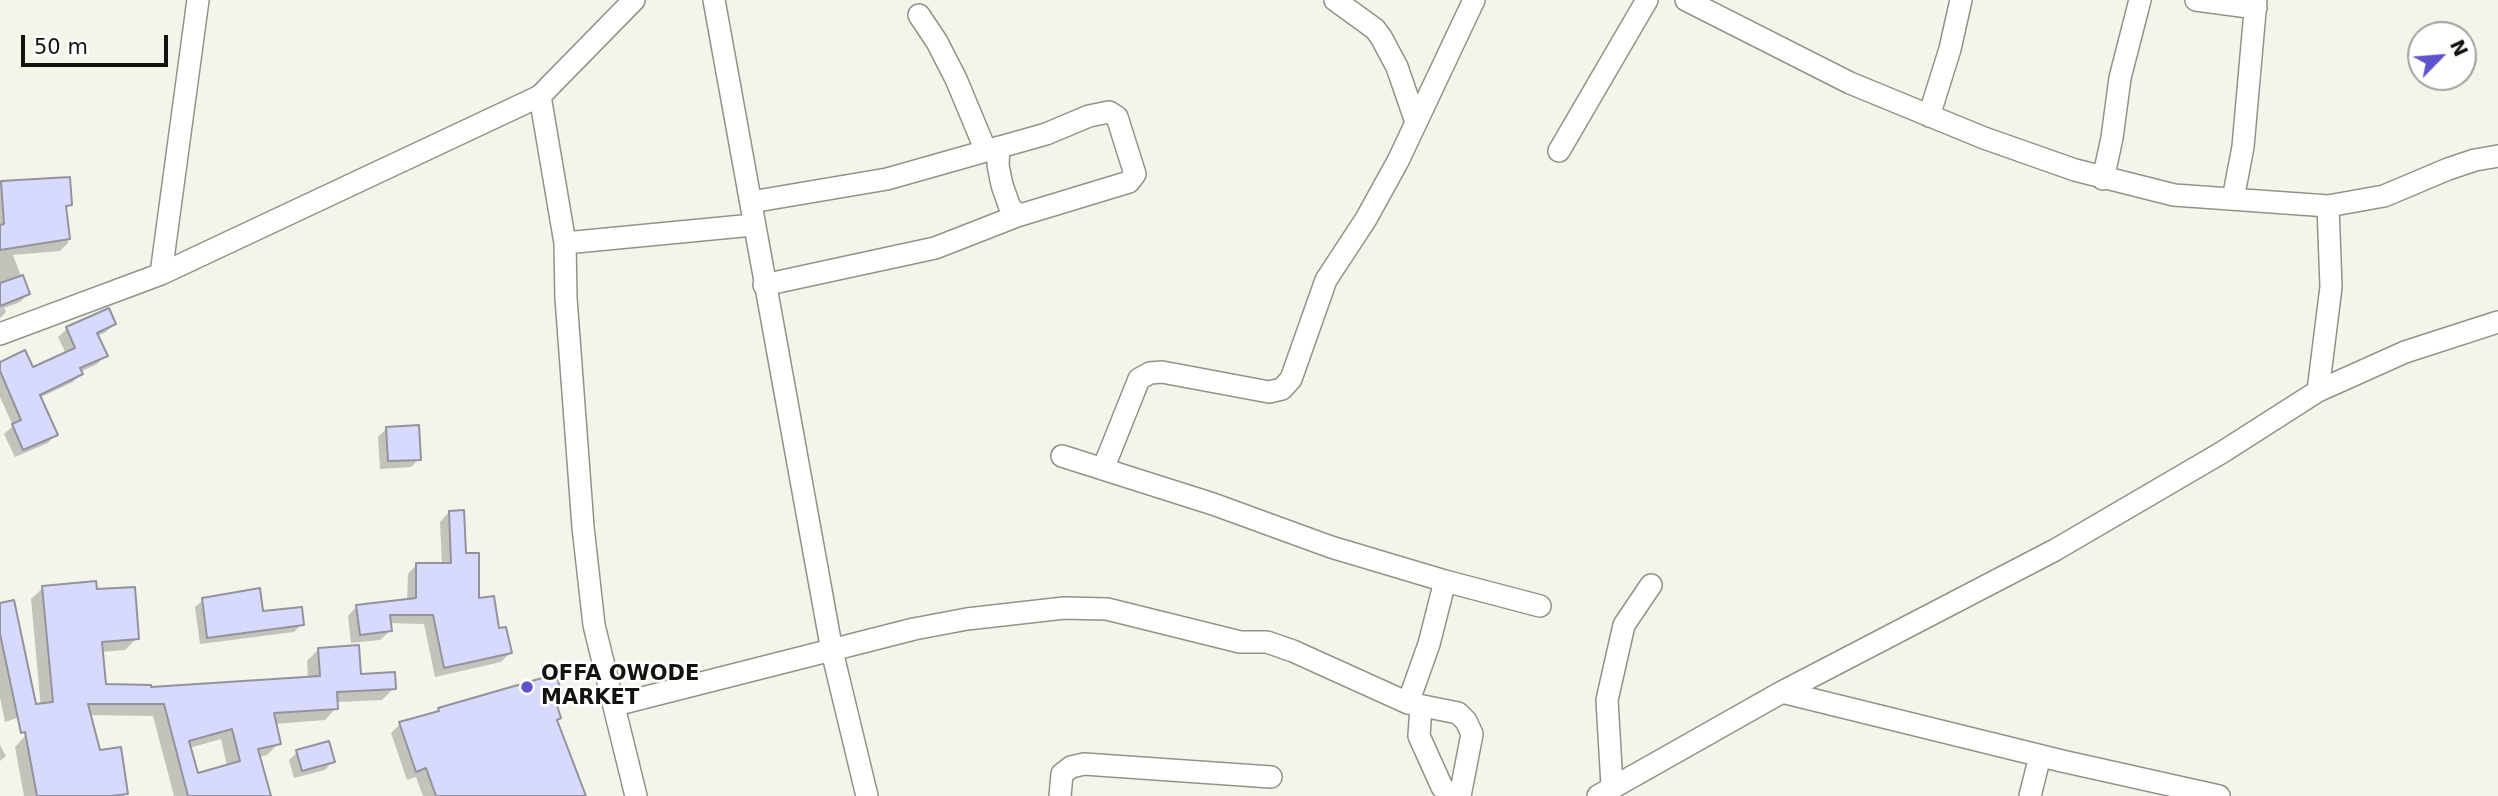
<!DOCTYPE html>
<html>
<head>
<meta charset="utf-8">
<style>
	body { margin:0 }
	#map { position:relative; width:2498px; height:796px; overflow:hidden; background:#f5f4ea; font-family:"DejaVu Sans",sans-serif }
	canvas { display:block }
	.north { position:absolute; left:2407px; top:21px; width:70px; height:70px; box-sizing:border-box; background:#fff; border:2px solid #a1a09f; border-radius:50%; rotate:65deg; font-size:19px; font-weight:700; line-height:28px; text-align:center; color:#13120f }
	.north::after { content:''; display:block; margin:auto; width:24px; height:32px; background:#5c54cd; clip-path:polygon(50% 0,100% 100%,50% 72%,0 100%) }
	.scale { position:absolute; left:21px; top:35px; width:147px; height:32px; box-sizing:border-box; border:4px solid #13120f; border-top:0; padding-left:9px; font-size:21px; line-height:24px; white-space:nowrap; color:#13120f; -webkit-text-stroke:5px #fff; paint-order:stroke }
</style>
</head>
<body>
<div id="map">
<canvas width="2498" height="796"></canvas>
<div class="north">N</div>
<div class="scale">50 m</div>
</div>
<script>
const g = document.querySelector('canvas').getContext('2d');
g.lineJoin = 'round';
function fillPath(path, color) { g.fillStyle = color; g.fill(path, 'evenodd'); }
const poly = rows => new Path2D(rows.map(r => 'M' + r).join(''));
function strokePath(path, color, width, dash) { g.strokeStyle = color; g.lineWidth = width; g.lineCap = dash ? 'butt' : 'round'; g.setLineDash(dash || []); g.stroke(path); }
function drawText(font, color, halo, rows, align = 'center') {
  g.font = font + ' "DejaVu Sans",sans-serif'; g.lineWidth = 5; g.setLineDash([]); g.textBaseline = 'middle'; g.strokeStyle = halo; g.fillStyle = color; for (const [text, x, y, turn = 0] of rows) {
    g.save(); g.translate(x, y); g.rotate((+turn || 0) * Math.PI / 180); g.textAlign = isNaN(turn) ? turn : align; if (halo) g.strokeText(text, 0, 0); g.fillText(text, 0, 0); g.restore();
  }
}
const shadow = poly([
	[68,179,70,205,65,210,68,243,60,251,13,255,28,294,20,302,4,308,6,312,0,318,0,183],
	[109,310,114,324,106,332,97,336,105,356,97,364,80,372,81,374,73,382,39,398,56,434,48,443,15,457,4,434,13,426,0,397,0,363,32,370,66,354,58,337,67,329],
	[387,428,419,459,411,467,380,469,378,437],
	[449,512,478,600,510,653,501,662,435,677,424,624,389,623,390,631,380,640,351,643,348,616,357,606,407,601,408,574,417,564,442,565,440,522],
	[43,588,95,591,137,638,125,650,101,652,104,686,149,689,308,678,307,661,319,649,360,676,394,688,382,700,336,702,336,708,325,720,274,724,279,743,267,755,258,757,269,796,174,796,153,716,89,715,99,752,126,793,123,796,24,796,15,747,26,735,41,709,31,599],
	[221,739,227,766,197,775,189,748],
	[203,600,262,613,302,624,294,632,200,644,195,607],
	[0,605,23,716,5,722,0,697],
	[560,694,553,700,555,721,585,796,423,796,416,777,407,780,391,733,400,724,435,714,439,710],
	[0,745,6,756,0,761],
	[297,752,333,761,325,770,294,778,289,760]
]);
const building = poly([
	[70,177,72,205,66,206,70,239,0,250,0,225,4,224,1,181,70,177],
	[23,275,30,294,0,306,0,283,23,275],
	[109,308,116,324,97,333,108,356,80,368,83,374,40,395,58,435,23,450,12,424,21,420,0,371,0,362,25,350,33,367,75,348,66,327,109,308],
	[419,425,421,460,388,461,386,427,419,425],
	[464,510,466,553,479,553,479,598,494,596,499,628,506,627,512,653,444,668,433,615,390,615,392,631,360,635,356,605,416,598,416,563,451,563,449,511,464,510],
	[96,581,97,589,135,587,139,639,102,642,106,684,151,685,151,687,320,676,318,648,359,645,361,674,395,672,396,689,337,692,338,709,274,713,281,744,258,749,271,796,188,796,164,704,88,704,100,750,121,747,128,794,110,796,37,796,25,732,21,733,0,634,0,603,14,600,36,704,53,702,42,586,96,581],
	[232,729,240,761,198,773,189,741,232,729],
	[260,588,263,611,302,607,304,625,207,638,202,598,260,588],
	[556,674,562,694,554,696,561,718,557,720,586,796,436,796,426,768,416,772,399,722,439,711,438,708,556,674],
	[329,741,335,762,302,771,296,750,329,741]
]);
const minor = poly([
	[714,0,832,651,867,796],
	[1335,0,1375,29,1381,37,1397,67,1416,122],
	[1686,0,1850,83,1984,138,2075,170,2174,195,2328,206,2331,287,2318,391],
	[2196,0,2256,8],
	[919,15,937,42,956,79,986,151],
	[540,96,565,243,566,298,583,527,594,625,636,796],
	[1929,116,1950,49,1961,0],
	[999,147,998,165,1002,185,1009,205,1017,216],
	[1559,151,1647,0],
	[2103,179,2112,138,2120,78,2140,0],
	[2233,199,2243,147,2256,0],
	[751,202,887,179,1046,134,1089,116,1109,112,1117,117,1135,174,1129,182,1017,216,935,248,764,285],
	[2328,206,2384,196,2448,169,2475,160,2498,156],
	[565,243,753,225],
	[161,274,198,0],
	[0,334,161,274,540,96,634,0],
	[1062,456,1213,504,1331,547,1445,581,1540,606],
	[1103,469,1139,379,1150,373,1162,372,1269,392,1282,389,1291,379,1326,280,1366,219,1398,161,1474,0],
	[1782,692,2062,761,2219,796],
	[1408,703,1429,644,1445,581],
	[615,705,914,629,967,619,1064,608,1107,609,1240,642,1267,642,1293,651,1408,703,1458,713,1466,721,1472,734,1460,796],
	[1421,706,1419,736,1442,787,1451,796],
	[1612,786,1607,700,1624,625,1651,585],
	[1060,796,1062,774,1071,767,1084,764,1271,777],
	[1598,796,1782,692,2055,550,2221,453,2318,391,2405,352,2498,322],
	[2030,796,2040,756]
]);
const markers = [
	[527,687,7,"#5c54cd"]
];
const poiNames = [
	["OFFA OWODE",541,675],
	["MARKET",541,699]
];
fillPath(shadow, '#0003');
fillPath(building, '#d7dafc');
strokePath(building, '#92939c', 2);
strokePath(minor, '#939289', 24);
strokePath(minor, '#fff', 21);
for (const [x, y, r, color] of markers) { const dot = new Path2D(); dot.arc(x, y, r, 0, 2 * Math.PI); g.fillStyle = color; g.fill(dot); strokePath(dot, '#fff', 2.5); }
drawText('bold 21px', '#13120f', '#fff', poiNames, 'left');
</script>
</body>
</html>
